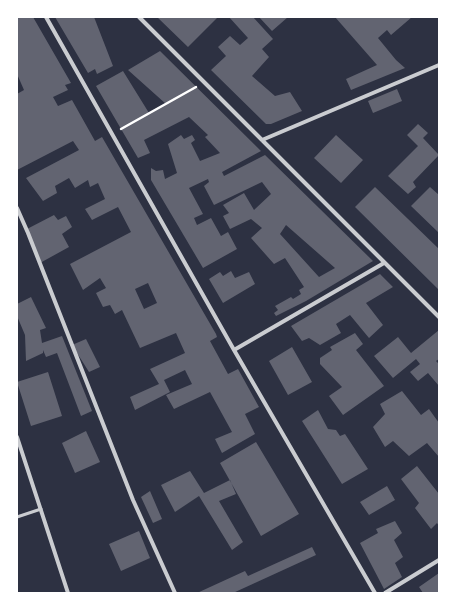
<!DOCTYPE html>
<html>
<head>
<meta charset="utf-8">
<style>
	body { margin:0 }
	#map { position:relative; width:456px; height:610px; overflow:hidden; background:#2d3142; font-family:Arial,sans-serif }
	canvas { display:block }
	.frame { position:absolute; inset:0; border:18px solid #fff; pointer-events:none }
</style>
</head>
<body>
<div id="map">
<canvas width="456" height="610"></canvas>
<div class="frame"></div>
</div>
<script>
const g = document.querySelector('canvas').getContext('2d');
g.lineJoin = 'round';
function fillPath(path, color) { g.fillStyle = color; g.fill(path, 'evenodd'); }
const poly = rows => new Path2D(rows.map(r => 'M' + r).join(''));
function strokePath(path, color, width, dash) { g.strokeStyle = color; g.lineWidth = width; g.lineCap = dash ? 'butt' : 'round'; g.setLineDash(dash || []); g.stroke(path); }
const building = poly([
	[17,17,33,17,71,83,65,85,68,90,53,97,58,106,72,100,95,141,102,137,216,334,217,337,210,341,228,374,238,369,259,407,245,414,255,434,222,453,215,439,232,432,210,392,174,409,166,395,192,384,185,370,164,380,170,392,135,410,130,397,159,384,150,369,185,353,176,333,140,348,122,310,115,314,110,305,103,307,96,293,106,288,100,278,83,290,70,264,131,232,118,207,92,220,85,209,105,199,98,183,90,187,88,180,75,188,69,178,55,186,57,193,43,201,26,178,79,150,73,141,17,170,17,94,24,90,17,74],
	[148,283,157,303,144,309,135,289],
	[55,17,94,17,113,66,97,74,95,69,88,73],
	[157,17,218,17,188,47],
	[229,17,253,17,273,39,262,49,269,57,252,76,275,96,290,92,302,111,271,124,266,124,211,70,226,56,218,47,230,36,240,45,248,38],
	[259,17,288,17,272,31],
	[335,17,412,17,391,35,387,30,378,38,396,60,405,68,351,90,346,79,377,65],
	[160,51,261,151,222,172,224,176,265,155,373,261,306,301,276,316,274,313,278,310,275,306,291,297,293,299,301,294,299,290,304,287,285,258,274,264,251,238,262,228,251,219,230,229,223,216,229,213,223,205,244,193,254,210,271,194,262,182,214,205,204,186,209,182,208,179,189,188,203,214,194,218,197,225,211,218,221,236,228,232,237,249,203,268,151,180,151,168,156,171,163,170,165,179,177,173,168,144,181,135,184,139,192,135,195,140,191,143,200,161,220,153,205,137,208,135,189,117,144,140,150,153,138,158,96,86,123,71,149,113,166,104,128,70],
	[286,225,335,268,319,277,280,234],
	[397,89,402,101,373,113,368,101],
	[418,124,428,133,423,138,439,155,413,182,416,187,408,194,388,176,418,146,407,135],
	[336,135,363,160,341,183,314,158],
	[375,187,439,249,439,290,355,207],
	[430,187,439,195,439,233,411,206],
	[54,215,58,220,66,216,72,227,62,234,69,247,40,263,27,229],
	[231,271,235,278,249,272,255,284,223,303,209,279,220,272,223,276],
	[380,274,393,287,366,303,383,325,369,338,350,315,336,324,341,333,320,345,309,338,302,341,291,326],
	[31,297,46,328,40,330,42,343,62,336,92,411,81,416,57,353,46,357,43,350,43,353,26,361,25,335,17,316,17,304],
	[439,330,439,359,436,361,439,364,439,386,428,373,418,381,410,372,420,364,416,359,393,378,374,356,398,337,411,353],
	[355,333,363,344,356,350,384,386,343,415,329,396,342,387,320,364,320,358,332,350,330,347],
	[86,339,100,367,89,372,72,345],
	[292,347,312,382,288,395,269,361],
	[48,372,62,416,31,426,17,382],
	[402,391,421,415,429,409,439,423,439,457,427,443,409,456,393,441,385,447,373,427,385,414,380,404],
	[318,410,328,429,336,430,340,436,345,434,368,469,342,484,302,421],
	[86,431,100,462,75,473,62,443],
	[256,442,299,514,261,536,220,463],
	[417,466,439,494,439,526,437,523,431,529,415,508,419,503,401,479],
	[190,471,204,493,230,480,236,494,219,501,243,542,232,550,199,496,175,512,161,485],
	[387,486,395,500,369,515,360,502],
	[150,491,162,519,153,523,141,497],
	[395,521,402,533,394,540,403,557,395,563,402,577,384,589,360,543,378,533,376,529],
	[139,531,150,558,121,571,109,544],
	[312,547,316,555,233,593,197,593,245,571,248,576],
	[439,573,439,593,423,593,419,587]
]);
const path = poly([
	[121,129,196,87]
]);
const service = poly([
	[17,517,41,509]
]);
const minor = poly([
	[46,17,234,350,375,593],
	[139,17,439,317],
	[262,140,439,65],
	[17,208,28,233,133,500,175,593],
	[234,350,384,263],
	[17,437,68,593],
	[385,593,439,560]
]);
fillPath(building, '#626471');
strokePath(path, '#fff', 2.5);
strokePath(service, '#caccd0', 3);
strokePath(minor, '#caccd0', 4);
</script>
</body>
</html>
